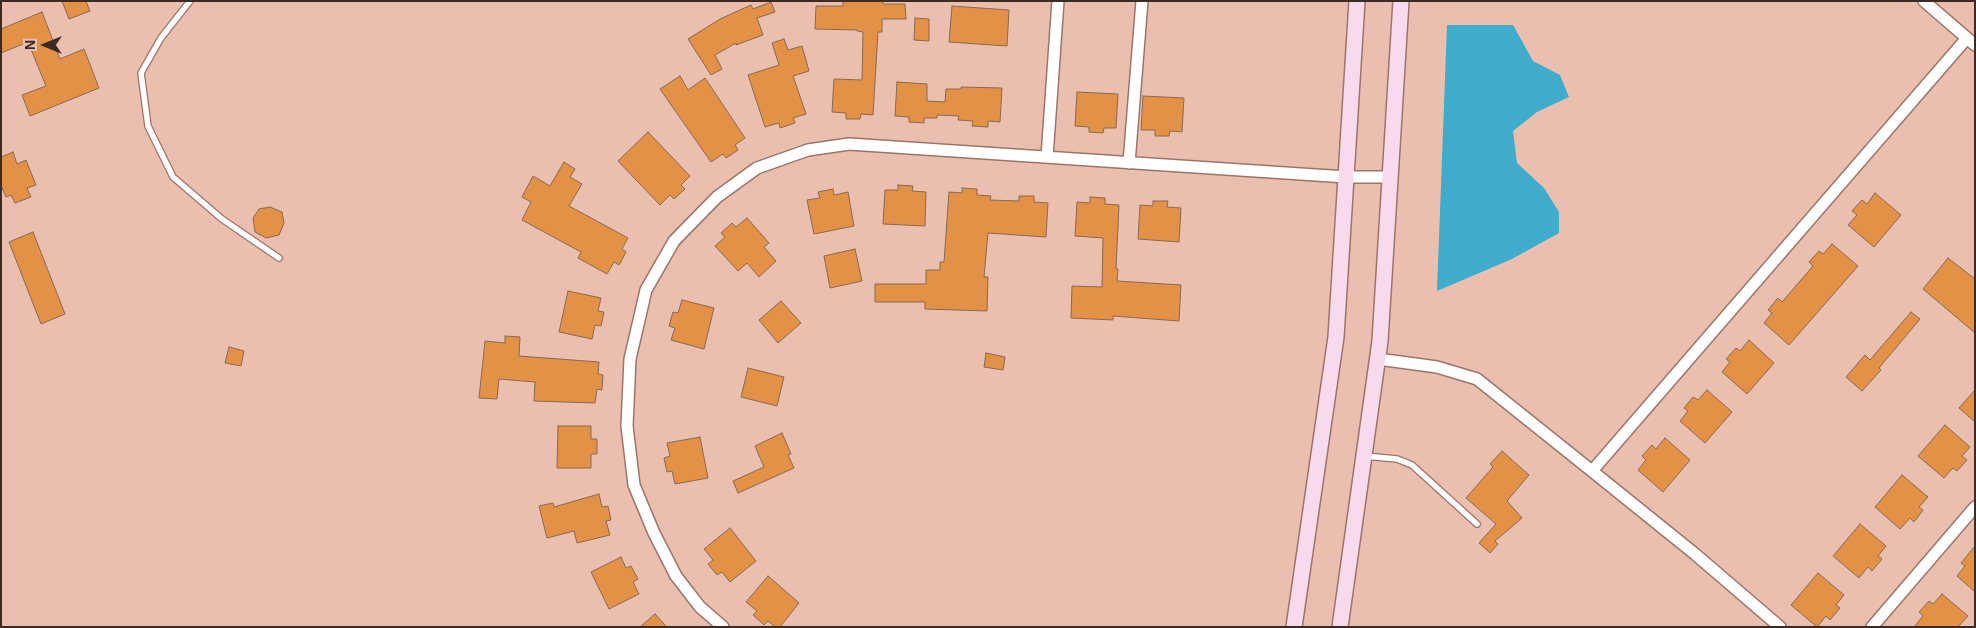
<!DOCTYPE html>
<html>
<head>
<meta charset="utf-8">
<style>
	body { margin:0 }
	#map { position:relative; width:1976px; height:628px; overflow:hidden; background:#eabfb0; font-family:Helvetica,sans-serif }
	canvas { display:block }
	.frame { position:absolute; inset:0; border:2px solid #3c2b25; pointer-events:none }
	.north { position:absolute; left:20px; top:20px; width:50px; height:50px; -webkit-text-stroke:4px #eabfb0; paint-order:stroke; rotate:270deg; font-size:14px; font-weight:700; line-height:20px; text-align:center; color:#3c2b25 }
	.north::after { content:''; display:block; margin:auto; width:18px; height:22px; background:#3c2b25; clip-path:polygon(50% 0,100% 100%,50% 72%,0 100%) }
</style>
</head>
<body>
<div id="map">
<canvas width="1976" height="628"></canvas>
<div class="frame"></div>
<div class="north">N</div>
</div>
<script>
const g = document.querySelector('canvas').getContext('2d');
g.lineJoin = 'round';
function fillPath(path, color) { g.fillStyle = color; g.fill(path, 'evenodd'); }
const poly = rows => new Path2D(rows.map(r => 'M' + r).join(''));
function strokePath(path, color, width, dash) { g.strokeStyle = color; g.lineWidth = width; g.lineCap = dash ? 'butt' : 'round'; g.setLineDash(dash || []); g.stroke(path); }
const water = poly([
	[1447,25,1513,25,1533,61,1560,75,1569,97,1537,112,1513,131,1517,163,1544,188,1559,212,1559,233,1512,259,1437,291]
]);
const building = poly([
	[62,1,86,1,90,11,69,19,62,1],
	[843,1,883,1,883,4,905,4,906,19,882,19,882,32,878,32,873,115,861,114,860,119,846,119,846,113,832,112,834,79,862,80,863,32,857,31,857,30,815,29,816,6,843,6,843,1],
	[771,2,775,12,757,18,763,35,736,45,736,43,715,55,722,69,711,75,688,39,720,19,751,5,753,9,771,2],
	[952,6,1009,10,1007,46,949,42,952,6],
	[42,12,60,59,84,49,99,88,30,116,22,95,46,86,28,42,1,53,1,29,42,12],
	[915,18,929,19,929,41,914,40,915,18],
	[784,39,788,50,802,46,809,71,793,76,806,114,793,118,795,123,780,128,779,123,765,127,748,75,779,65,772,43,784,39],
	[680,76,688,90,705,78,745,138,735,145,738,150,726,158,723,154,711,162,660,89,680,76],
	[897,82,927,84,927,101,945,102,946,89,961,89,961,87,1002,88,1000,122,988,121,988,127,972,126,973,121,958,120,959,116,937,115,937,118,924,118,924,123,909,122,909,117,895,116,897,82],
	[1077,92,1118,94,1116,128,1104,128,1103,133,1089,132,1089,127,1075,126,1077,92],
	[1143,96,1184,98,1182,132,1170,131,1169,136,1155,136,1155,130,1141,130,1143,96],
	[648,132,690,176,681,185,685,189,674,199,670,195,660,205,618,161,648,132],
	[13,152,17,164,26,160,36,185,27,188,31,197,15,203,11,195,6,197,1,185,1,157,13,152],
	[564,162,575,169,570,177,582,184,569,206,628,238,622,249,626,252,619,265,614,262,607,274,578,258,581,252,522,220,531,202,522,197,533,176,550,186,564,162],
	[898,185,913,186,912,191,926,192,925,226,883,224,885,190,898,190,898,185],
	[962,188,977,189,977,195,991,196,990,200,1019,201,1019,196,1034,196,1034,202,1048,203,1046,237,988,233,984,277,988,277,987,311,925,309,925,302,875,302,875,284,926,284,926,270,940,270,940,262,944,262,949,192,962,193,962,188],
	[833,189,834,195,848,192,854,226,814,234,807,200,820,198,818,192,833,189],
	[1875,193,1901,215,1874,247,1848,225,1857,215,1852,211,1862,200,1867,204,1875,193],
	[1090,197,1105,198,1105,204,1119,205,1116,269,1118,269,1117,281,1181,285,1179,321,1113,316,1113,320,1071,318,1072,286,1102,287,1103,238,1075,236,1077,202,1090,203,1090,197],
	[1153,201,1168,201,1167,207,1181,208,1179,242,1138,239,1140,205,1153,206,1153,201],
	[270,207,282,212,284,223,279,235,266,238,255,232,253,218,259,209,270,207],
	[747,218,769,243,764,247,776,261,759,277,747,263,738,271,715,246,725,237,721,233,732,223,736,227,747,218],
	[33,232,65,314,41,324,9,242,33,232],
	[1832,244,1858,266,1789,345,1764,323,1772,313,1768,310,1778,298,1782,302,1813,266,1809,262,1819,251,1823,254,1832,244],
	[855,249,862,281,830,288,824,256,855,249],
	[1948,258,1975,279,1975,333,1923,289,1948,258],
	[568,291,601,298,598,311,604,312,601,326,595,325,592,339,559,332,568,291],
	[682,300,714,308,704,349,671,340,675,328,669,326,673,312,678,313,682,300],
	[781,301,801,323,778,343,759,320,781,301],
	[1911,312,1920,319,1879,368,1881,370,1862,391,1846,377,1865,355,1870,360,1911,312],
	[505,336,520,337,519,356,599,362,598,374,603,375,602,390,597,389,595,403,534,401,535,382,499,379,497,399,479,398,485,341,505,343,505,336],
	[1749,340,1774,363,1747,394,1722,372,1730,362,1726,359,1736,348,1740,351,1749,340],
	[229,347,244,351,241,366,225,363,229,347],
	[986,353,1005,357,1003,370,984,367,986,353],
	[748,368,784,377,777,406,741,397,748,368],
	[1707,390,1732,412,1705,443,1680,421,1688,411,1684,408,1693,397,1698,400,1707,390],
	[1975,390,1975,422,1959,408,1975,390],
	[1945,425,1970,447,1962,456,1967,460,1957,471,1953,468,1944,478,1918,456,1945,425],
	[558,426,591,426,591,439,597,439,597,454,591,454,591,468,557,468,558,426],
	[782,433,791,454,788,455,794,468,738,493,733,481,764,467,755,446,782,433],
	[700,437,708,478,675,484,672,471,667,472,664,458,670,456,667,443,700,437],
	[1665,438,1690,460,1663,492,1638,470,1646,460,1642,456,1652,445,1656,449,1665,438],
	[1502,451,1529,475,1507,501,1522,518,1495,541,1498,544,1490,553,1479,543,1496,524,1466,498,1493,467,1490,464,1502,451],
	[1902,475,1928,497,1919,507,1923,510,1914,522,1910,518,1900,529,1875,507,1902,475],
	[599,494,602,507,608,506,611,520,606,521,610,535,577,543,574,531,547,538,539,506,553,503,554,507,599,494],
	[1860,524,1886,546,1878,556,1882,559,1872,571,1868,567,1859,578,1833,556,1860,524],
	[730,528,756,561,730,582,722,572,717,575,708,564,713,560,704,549,730,528],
	[1975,546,1975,592,1957,576,1965,566,1961,563,1975,546],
	[621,557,626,568,631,566,638,579,633,582,639,594,609,609,591,572,621,557],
	[1818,573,1844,595,1836,605,1840,608,1830,620,1826,616,1817,627,1791,605,1818,573],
	[768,576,799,603,780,627,775,627,768,621,764,625,753,615,757,611,746,602,768,576],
	[1942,594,1968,616,1958,627,1914,627,1923,616,1919,612,1929,601,1933,604,1942,594],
	[655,614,667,627,640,627,655,614]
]);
const lane = poly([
	[190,1,161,38,141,73,148,126,173,177,222,219,279,258],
	[1364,456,1397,459,1412,465,1477,524]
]);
const street = poly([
	[1924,1,1975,45],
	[1047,157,1058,1],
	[1129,163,1142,1],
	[1378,359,1437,367,1477,379,1592,471,1967,38],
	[1592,471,1695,554,1780,627],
	[723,627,700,607,676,576,654,533,634,485,627,426,630,359,646,290,674,241,717,197,757,168,808,150,849,144,1346,177,1390,177],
	[1872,627,1975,507]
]);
const secondary = poly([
	[1294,627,1336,337,1357,1],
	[1340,627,1380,341,1401,1]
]);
fillPath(water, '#3eacca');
fillPath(building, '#e39147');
strokePath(building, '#886951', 1);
strokePath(lane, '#9c7568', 8);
strokePath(street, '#9c7568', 14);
strokePath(secondary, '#9c7568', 18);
strokePath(lane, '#fff', 5.5);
strokePath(street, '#fff', 11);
strokePath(secondary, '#f8daef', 15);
</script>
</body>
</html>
